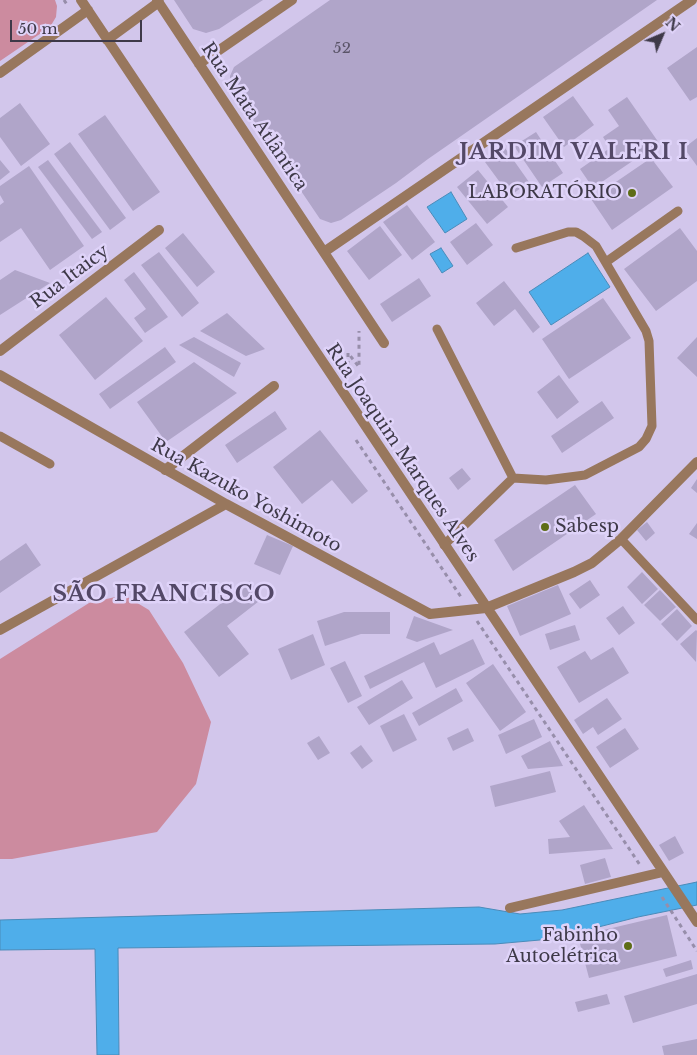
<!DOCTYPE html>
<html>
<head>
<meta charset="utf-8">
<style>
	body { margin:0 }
	#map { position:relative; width:697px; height:1055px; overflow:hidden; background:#d2c6eb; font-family:"Libre Baskerville",serif }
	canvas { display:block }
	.north { position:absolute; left:637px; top:10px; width:50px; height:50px; -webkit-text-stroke:4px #dfd3f9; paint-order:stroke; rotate:45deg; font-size:14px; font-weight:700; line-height:20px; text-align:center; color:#3e3948 }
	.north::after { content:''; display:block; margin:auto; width:18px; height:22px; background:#3e3948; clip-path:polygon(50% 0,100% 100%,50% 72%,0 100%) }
	.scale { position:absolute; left:10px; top:20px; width:132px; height:22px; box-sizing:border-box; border:2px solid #3e3948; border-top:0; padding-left:6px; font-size:15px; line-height:18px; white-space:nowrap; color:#3e3948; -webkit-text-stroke:4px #dfd3f9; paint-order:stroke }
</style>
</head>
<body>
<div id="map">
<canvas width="697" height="1055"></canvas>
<div class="north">N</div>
<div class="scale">50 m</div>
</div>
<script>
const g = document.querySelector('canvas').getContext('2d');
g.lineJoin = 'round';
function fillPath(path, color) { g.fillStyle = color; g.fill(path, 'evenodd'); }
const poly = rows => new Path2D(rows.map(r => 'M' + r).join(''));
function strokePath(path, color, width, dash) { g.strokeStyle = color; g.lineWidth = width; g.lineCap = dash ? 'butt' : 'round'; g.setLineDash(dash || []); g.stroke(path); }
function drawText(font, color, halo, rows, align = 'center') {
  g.font = font + ' "Libre Baskerville",serif'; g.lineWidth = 5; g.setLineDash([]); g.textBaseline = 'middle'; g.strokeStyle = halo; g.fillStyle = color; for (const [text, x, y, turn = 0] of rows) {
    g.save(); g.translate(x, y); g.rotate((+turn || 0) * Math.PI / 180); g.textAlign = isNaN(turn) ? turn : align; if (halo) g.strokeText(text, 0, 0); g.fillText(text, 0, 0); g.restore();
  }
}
const green = poly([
	[0,0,55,0,57,6,56,17,50,27,0,61],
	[124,595,149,610,183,663,211,722,196,784,157,832,12,859,0,859,0,659,89,603]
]);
const water = poly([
	[451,192,467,219,445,233,427,207,451,192],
	[441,248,453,266,442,273,430,254,441,248],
	[588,253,610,287,551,325,529,292,588,253],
	[697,882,697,905,638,917,551,939,495,944,118,948,119,1055,97,1055,95,949,0,950,0,920,479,907,520,914,562,910,697,882]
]);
const building = poly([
	[174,0,263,0,219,29,206,33,193,29],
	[330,0,657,0,428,159,396,183,341,220,331,223,320,219,230,86,230,76,234,67],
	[697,47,697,97,690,101,667,68],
	[573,96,594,125,564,147,543,117],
	[627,97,659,143,593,188,580,169,610,148,603,137,619,126,608,110],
	[20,103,50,144,21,166,0,137,0,118],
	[105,115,160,192,133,211,78,134],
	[536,132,563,173,542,187,514,146],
	[697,138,697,166,684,148],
	[70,142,126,218,110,230,54,154],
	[505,148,529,182,510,196,485,162],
	[651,158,673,187,612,230,591,199],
	[0,160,10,172,0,180],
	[48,160,102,232,92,239,38,167],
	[29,166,84,246,50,270,21,228,0,242,0,205,4,202,0,195,0,186],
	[478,170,508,207,487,224,457,187],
	[407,205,435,242,412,260,383,222],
	[476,223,493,245,467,265,450,242],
	[380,226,402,255,369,280,347,251],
	[680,228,697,251,697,281,656,311,624,269],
	[183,233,215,272,197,287,165,248],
	[159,252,199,303,182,317,141,265],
	[15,270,50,283,0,315,0,280],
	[134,272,168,317,145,333,134,318,146,309,124,280],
	[419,278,431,296,392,322,380,304],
	[504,281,540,327,533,333,515,309,494,326,476,303],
	[106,297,143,341,95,380,59,335],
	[603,298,631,338,569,379,542,339],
	[227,313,265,349,246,356,200,331],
	[194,337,241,363,234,377,179,345],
	[697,337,697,377,677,358],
	[165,347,176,362,110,409,99,394],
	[194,362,237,393,166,442,137,402],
	[559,375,579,402,557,419,537,392],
	[602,401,614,418,562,453,551,436],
	[275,411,287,429,237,463,225,445],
	[320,430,368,491,352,504,332,480,302,504,273,467],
	[462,468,471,479,458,490,449,478],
	[697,479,697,493,691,488],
	[575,485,596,514,513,571,494,540],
	[647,522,655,533,646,541,637,530],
	[697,523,697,539,689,534],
	[267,535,293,546,280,575,254,564],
	[26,543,41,565,0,593,0,561],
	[642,572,658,589,642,604,627,587],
	[590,580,600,595,580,609,569,594],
	[250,581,263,598,227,626,249,654,219,677,184,632],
	[558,585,571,614,520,636,507,606],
	[660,590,676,607,660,621,644,605],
	[623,606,635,623,619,635,606,618],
	[677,609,692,626,677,641,661,624],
	[344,612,390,612,390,634,361,634,325,646,317,621],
	[414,616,453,630,417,642,406,638],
	[575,625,580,640,550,650,545,634],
	[696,630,697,631,696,662,680,644],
	[313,634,325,665,291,680,278,649],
	[473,639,485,664,436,688,424,662,370,689,364,676,434,642,440,655],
	[613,647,629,673,579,703,557,667,585,651,591,660],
	[345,661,362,696,348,703,330,668],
	[493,664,526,712,500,731,466,683],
	[402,680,413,698,369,725,357,707],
	[456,688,463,701,419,726,412,713],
	[607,698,622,719,598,735,593,727,583,734,574,720],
	[404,714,417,740,393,752,380,726],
	[534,719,542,737,506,754,498,735],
	[468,728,474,741,453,751,447,738],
	[625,728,639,749,610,768,596,747],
	[319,736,330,753,318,760,307,743],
	[550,741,563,766,528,769,521,756],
	[361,745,373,761,362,769,350,753],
	[550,771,556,792,495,807,490,786],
	[584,805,613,849,549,854,548,839,570,837,559,821],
	[675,836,684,853,669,861,659,845],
	[605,858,611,877,585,884,580,865],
	[667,915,677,956,589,978,578,936],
	[691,960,693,969,666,977,663,969],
	[697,974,697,1004,633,1023,624,996],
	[607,994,610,1004,578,1012,575,1002],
	[697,1039,697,1055,664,1055,662,1046]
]);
const path = poly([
	[64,0,68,6],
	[348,373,348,353,359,367,359,331],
	[356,440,461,597],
	[477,621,640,865],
	[662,897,697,951]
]);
const service = poly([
	[606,262,678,211],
	[437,329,513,478],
	[0,436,50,464],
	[621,539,697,620],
	[444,545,513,478,546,480,585,475,639,447,646,439,652,426,649,341,646,331,596,246,583,236,576,232,568,232,516,248]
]);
const minor = poly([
	[81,0,697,922],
	[157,0,384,343],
	[107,40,159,2],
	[199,64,292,0],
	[0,73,88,10],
	[324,252,692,0],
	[0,351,159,230],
	[0,375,226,504,430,614,486,608,574,572,592,563,621,539,697,462],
	[165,470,274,386],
	[0,630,226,504],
	[510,908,663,872]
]);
const markers = [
	[632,193,5,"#5e6d17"],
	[545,527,5,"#5e6d17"],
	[628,946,5,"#5e6d17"]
];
const numberNames = [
	["52",342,49]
];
const streetNames = [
	["Rua Mata Atlântica",254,117,56],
	["Rua Itaicy",70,277,-37],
	["Rua Joaquim Marques Alves",402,453,56],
	["Rua Kazuko Yoshimoto",246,496,29]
];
const poiNames = [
	["LABORATÓRIO",622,193],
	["Sabesp",555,527,"left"],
	["Fabinho",618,936],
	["Autoelétrica",618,957]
];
const districtNames = [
	["JARDIM VALERI I",574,153],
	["SÃO FRANCISCO",164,595]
];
fillPath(green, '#cc8b9f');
fillPath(water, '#4faeea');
strokePath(water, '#4a8bb9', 1);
fillPath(building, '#b0a5c9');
strokePath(path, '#978eaa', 3, [4, 4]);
strokePath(service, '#98775d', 9);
strokePath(minor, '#98775d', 10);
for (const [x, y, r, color] of markers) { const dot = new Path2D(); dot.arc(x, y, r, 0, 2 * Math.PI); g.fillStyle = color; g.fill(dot); strokePath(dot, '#dfd3f9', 2); }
drawText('15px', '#5a5468', null, numberNames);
drawText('18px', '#3e3948', '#dfd3f9', streetNames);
drawText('18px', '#3e3948', '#dfd3f9', poiNames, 'right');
g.letterSpacing = '1px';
drawText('bold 22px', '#534867', '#dfd3f9', districtNames);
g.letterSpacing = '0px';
</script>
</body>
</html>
